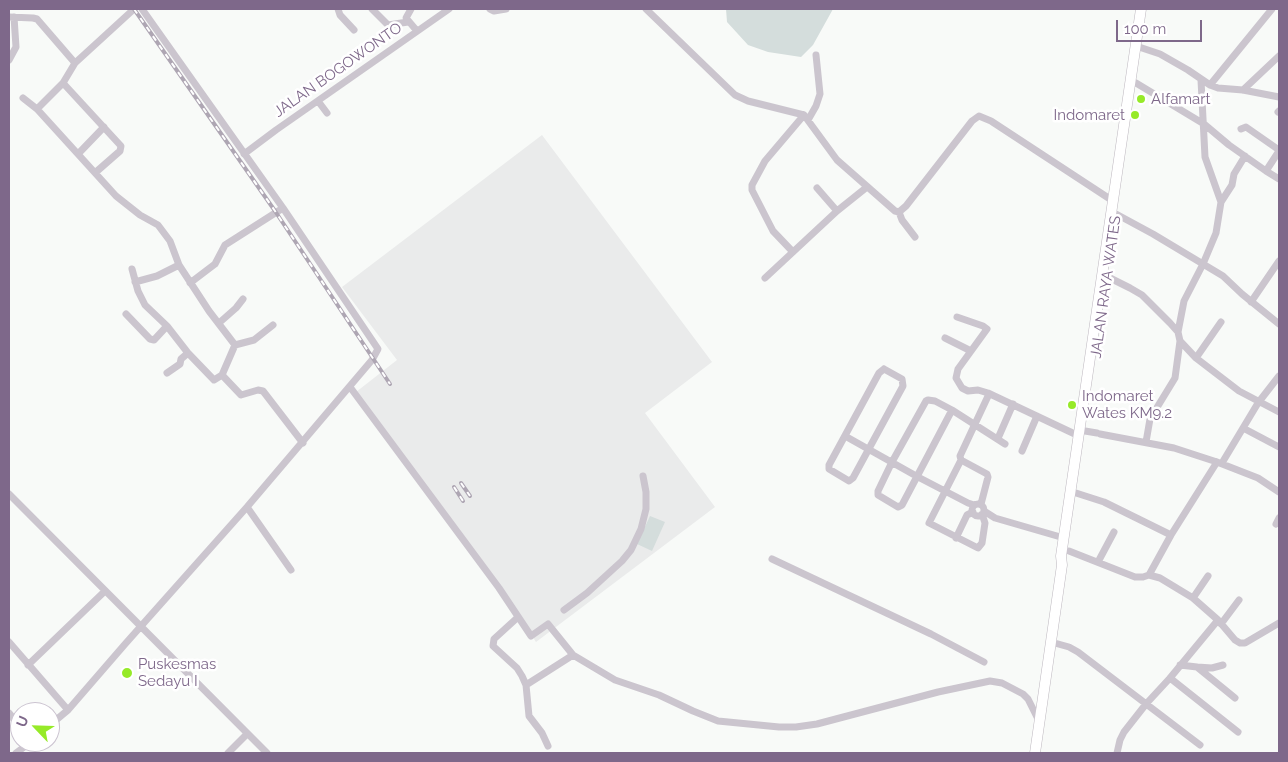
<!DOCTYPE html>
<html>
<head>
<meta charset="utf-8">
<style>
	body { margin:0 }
	#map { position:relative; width:1288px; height:762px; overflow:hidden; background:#f8faf8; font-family:Raleway,sans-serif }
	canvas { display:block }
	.frame { position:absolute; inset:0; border:10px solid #7e688a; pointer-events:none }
	.north { position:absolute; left:10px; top:702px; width:50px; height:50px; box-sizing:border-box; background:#fff; border:1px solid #cbc3d0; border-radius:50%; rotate:294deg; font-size:14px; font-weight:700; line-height:20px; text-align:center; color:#7e688a }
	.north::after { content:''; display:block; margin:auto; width:18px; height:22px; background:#96ea28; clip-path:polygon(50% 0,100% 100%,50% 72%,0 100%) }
	.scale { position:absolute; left:1116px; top:20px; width:86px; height:22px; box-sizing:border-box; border:2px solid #7e688a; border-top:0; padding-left:6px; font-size:15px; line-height:18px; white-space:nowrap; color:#7e688a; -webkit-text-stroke:4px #fff; paint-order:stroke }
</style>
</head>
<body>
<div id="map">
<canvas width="1288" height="762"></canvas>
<div class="frame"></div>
<div class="north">U</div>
<div class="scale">100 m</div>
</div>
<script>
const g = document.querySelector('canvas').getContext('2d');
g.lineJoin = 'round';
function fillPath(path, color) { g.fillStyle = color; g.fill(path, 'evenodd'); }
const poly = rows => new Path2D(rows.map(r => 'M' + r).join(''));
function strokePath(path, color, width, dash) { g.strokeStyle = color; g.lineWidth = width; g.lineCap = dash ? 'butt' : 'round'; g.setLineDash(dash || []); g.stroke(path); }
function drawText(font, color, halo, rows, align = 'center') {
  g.font = font + ' Raleway,sans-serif'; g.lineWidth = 5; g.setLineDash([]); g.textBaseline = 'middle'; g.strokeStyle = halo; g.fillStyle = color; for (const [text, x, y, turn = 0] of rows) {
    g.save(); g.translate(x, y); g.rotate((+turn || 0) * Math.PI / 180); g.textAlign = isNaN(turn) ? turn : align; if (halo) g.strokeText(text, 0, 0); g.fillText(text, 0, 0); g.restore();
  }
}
const built = poly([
	[542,135,712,362,645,413,715,507,536,642,482,561,356,392,397,360,342,287]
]);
const green = poly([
	[726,9,833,9,813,45,801,57,768,52,748,45,727,22],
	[650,516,665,522,652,551,637,544]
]);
const minor = poly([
	[338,9,340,15,354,30],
	[372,9,388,25,408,22],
	[411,9,406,18,417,31],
	[490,9,494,11,506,9],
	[646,9,735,95,748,101,804,115,837,160,895,211,899,212,906,206,972,121,979,116,991,121,1113,201],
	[9,17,33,18,37,19,75,63],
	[1136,46,1160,54,1188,70,1210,85,1218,88,1243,90,1279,97],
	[9,60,16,47,14,17],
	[63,83,121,146,120,151,96,172],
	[1136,83,1204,124,1229,145,1266,171,1279,179],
	[1210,85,1272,9],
	[1243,90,1279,56],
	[23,98,37,109,116,196,140,215,158,225,170,241,179,265,209,311,235,345],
	[318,101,327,113],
	[37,109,63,83,75,63,134,9],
	[1278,112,1279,111],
	[808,120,816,106,820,94,816,55],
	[1241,129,1246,127,1279,150],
	[78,154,104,127],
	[244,154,276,130,449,9],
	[1266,171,1279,151],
	[817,188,837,211],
	[1221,202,1232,185,1234,174,1245,156],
	[899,212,902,220,915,237],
	[1116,214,1153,234,1223,276,1242,294,1279,324],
	[793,252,773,231,752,190,752,185,765,161,804,115],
	[132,269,138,291,145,305,167,326,188,353,214,380,222,375],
	[1108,277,1130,288,1142,295,1170,323,1178,332,1180,341,1196,358,1239,391,1279,412],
	[765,278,837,211,867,187],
	[135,282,157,276,179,265],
	[190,283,215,264,225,245,283,208],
	[1251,302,1279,261],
	[126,314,150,339,154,340,167,326],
	[957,317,983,326,987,329,958,369,956,378,962,388,968,391,978,390,988,393,1079,436],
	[219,323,236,308,243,299],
	[273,325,254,340,235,345,222,375,241,395,258,390,263,391,303,443],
	[1178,332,1184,301,1203,264,1216,233,1221,202,1205,157,1201,80],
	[945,338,971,351],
	[1196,358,1221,322],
	[884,369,902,379,903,386,853,478,849,481,829,469,829,465,879,373,884,369],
	[167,373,180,364,181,359,188,353],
	[350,387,499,588,531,636,548,624,573,655],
	[952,410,902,505,898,507,878,495,878,491,892,462,926,401,928,400,935,401,952,410,1005,444],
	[1243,428,1279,447],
	[1085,431,1097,433],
	[1100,434,1174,448,1217,462,1258,478,1279,492],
	[845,436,918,477,968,503,974,505],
	[999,436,1013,404],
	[1146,442,1150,419,1175,378,1180,341],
	[1022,451,1037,416],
	[961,460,929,523,978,548,982,543,985,523,982,514],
	[1222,463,1258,403,1279,376],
	[1076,493,1104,502,1171,535],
	[9,494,267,753],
	'972 510a6 6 0 1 1 12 0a6 6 0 1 1-12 0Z',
	[981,504,988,477,987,474,961,460,960,456,989,394],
	[247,507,291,570],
	[984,511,995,518,1064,538],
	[1276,524,1279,518],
	[956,538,967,515,973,512],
	[1069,551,1135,577,1143,577,1149,575,1160,578,1193,598,1218,620,1235,640,1240,643,1245,643,1279,623],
	[772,559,931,634,984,662],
	[1098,562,1114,532],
	[1149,575,1171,535,1217,462],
	[1193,598,1208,576],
	[564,610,587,593,622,561,631,550,641,529,646,509,646,492,643,476],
	[517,618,494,639,493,646,517,668,522,676,526,685,529,716,542,733,548,746],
	[1221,624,1239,600],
	[9,642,68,710],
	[1051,642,1069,647,1078,652,1200,745],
	[28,665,105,591],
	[1180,665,1197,667,1235,698],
	[1197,667,1212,668,1223,665],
	[1170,678,1238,732],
	[526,685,573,655,615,680,659,695,693,711,718,721,779,727,796,727,817,724,938,692,990,681,1002,683,1023,694,1028,699,1039,721],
	[9,713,20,727],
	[50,725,68,710,126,643,247,507,372,360,378,349,283,208,142,9],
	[16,753,31,742],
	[228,753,247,734],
	[1117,753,1120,740,1124,732,1146,704,1170,678,1218,620]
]);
const highway = poly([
	[1035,753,1062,565,1061,556,1141,9]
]);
const rail = poly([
	[134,9,275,211,390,384],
	[461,483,470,496],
	[454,487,463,501]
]);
const markers = [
	[1141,99,5,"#96ea28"],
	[1135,115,5,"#96ea28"],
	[1072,405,5,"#96ea28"],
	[127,673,6,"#96ea28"]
];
const streetNames = [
	["JALAN BOGOWONTO",338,70,-35],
	["JALAN RAYA WATES",1106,287,-82]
];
const poiNames = [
	["Alfamart",1151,99],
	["Indomaret",1125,115,"right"],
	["Indomaret",1082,396],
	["Wates KM9.2",1082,413],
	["Puskesmas",138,664],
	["Sedayu I",138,681]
];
fillPath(built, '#eaebeb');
fillPath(green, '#d4dddc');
strokePath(highway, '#bcb6be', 11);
strokePath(minor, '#cbc5ce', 7);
strokePath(highway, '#fff', 10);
strokePath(rail, '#aea6b3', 4);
strokePath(rail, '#fff', 2, [5.5]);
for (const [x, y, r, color] of markers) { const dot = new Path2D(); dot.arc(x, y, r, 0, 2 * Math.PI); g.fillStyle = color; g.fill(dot); strokePath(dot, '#fff', 2); }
drawText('15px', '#7e688a', '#fff', streetNames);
drawText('15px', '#7e688a', '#fff', poiNames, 'left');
</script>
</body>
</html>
